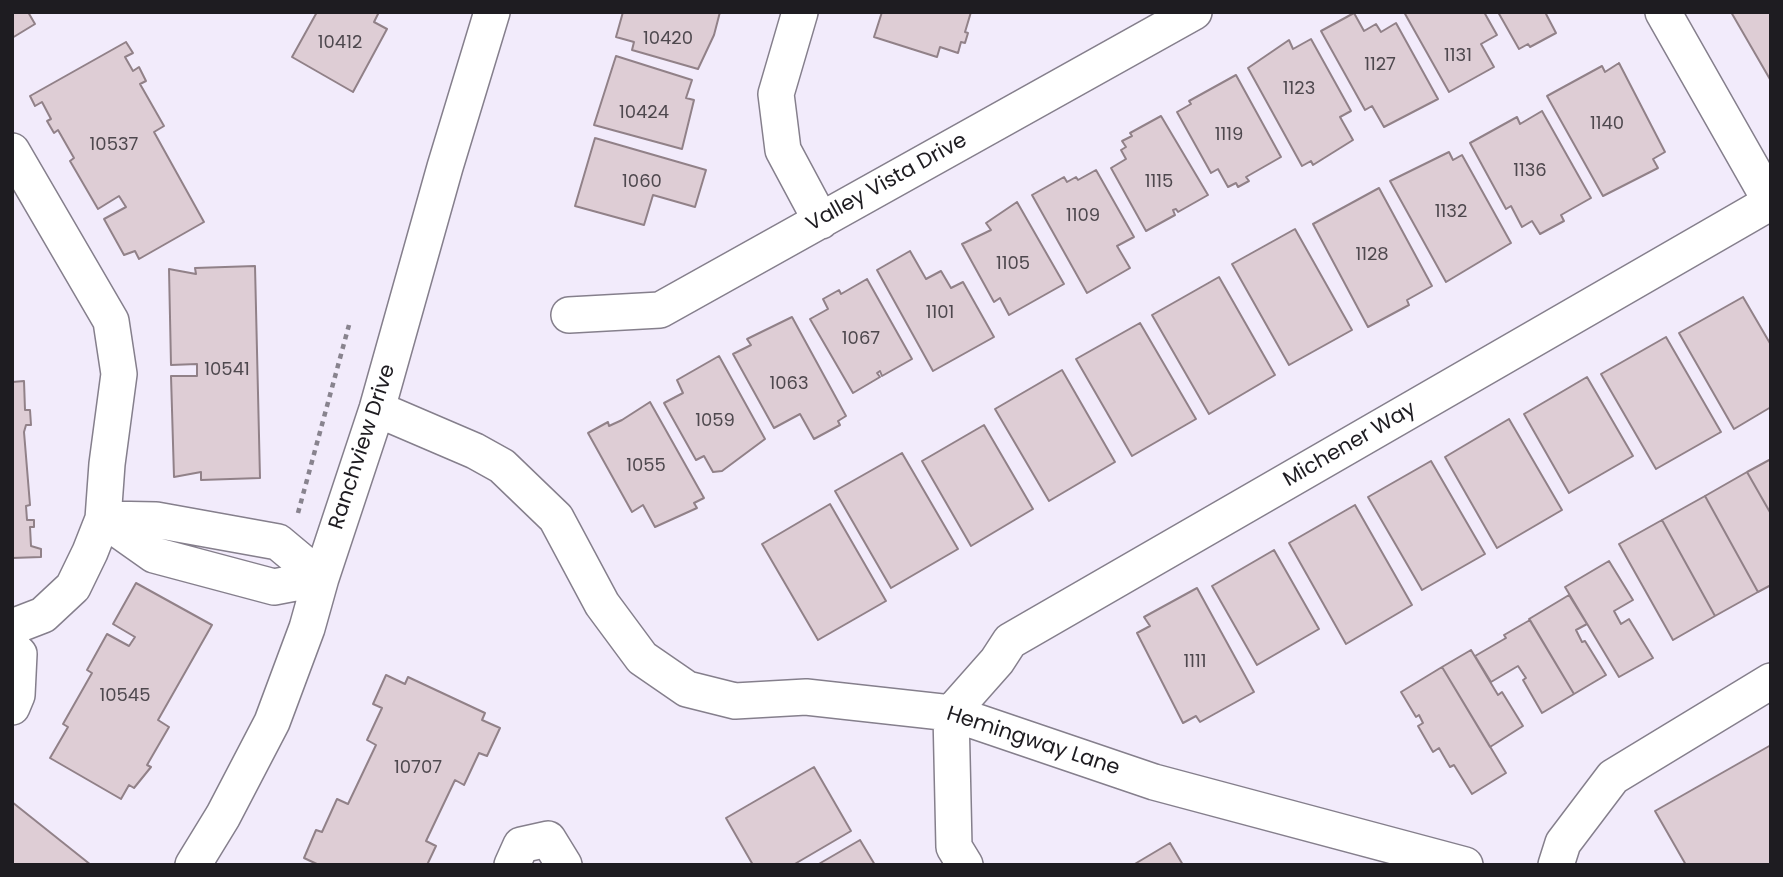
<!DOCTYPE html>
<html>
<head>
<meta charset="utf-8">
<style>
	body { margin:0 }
	#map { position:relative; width:1783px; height:877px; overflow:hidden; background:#f2ebfb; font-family:Poppins,sans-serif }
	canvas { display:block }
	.frame { position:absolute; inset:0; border:14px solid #1e1c21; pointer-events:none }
</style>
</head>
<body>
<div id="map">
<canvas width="1783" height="877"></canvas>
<div class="frame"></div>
</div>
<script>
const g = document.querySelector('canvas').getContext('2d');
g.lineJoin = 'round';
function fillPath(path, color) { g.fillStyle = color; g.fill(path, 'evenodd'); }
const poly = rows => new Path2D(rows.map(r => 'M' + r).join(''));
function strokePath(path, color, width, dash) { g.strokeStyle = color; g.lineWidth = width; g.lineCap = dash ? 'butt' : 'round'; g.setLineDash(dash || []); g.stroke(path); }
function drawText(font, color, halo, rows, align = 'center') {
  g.font = font + ' Poppins,sans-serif'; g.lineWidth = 7; g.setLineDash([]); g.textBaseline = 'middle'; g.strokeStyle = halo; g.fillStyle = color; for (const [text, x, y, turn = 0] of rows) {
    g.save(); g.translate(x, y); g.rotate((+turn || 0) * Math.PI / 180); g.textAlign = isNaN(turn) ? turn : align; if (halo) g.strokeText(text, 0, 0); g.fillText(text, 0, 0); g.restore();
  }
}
const building = poly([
	[12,12,28,12,35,24,12,38,12,12],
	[317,12,379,12,374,22,387,29,353,92,292,57,317,12],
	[623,12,720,12,714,35,698,69,632,50,634,42,616,37,623,12],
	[882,12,971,12,965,32,968,33,965,43,961,42,958,53,940,47,937,57,874,37,882,12],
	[1404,12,1484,12,1497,35,1481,44,1494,67,1449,92,1404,12],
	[1498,12,1545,12,1556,33,1530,47,1528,44,1519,49,1498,12],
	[1731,12,1771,12,1771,81,1731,12],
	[1354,13,1364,31,1376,24,1381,32,1396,23,1438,99,1384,127,1372,106,1365,110,1321,31,1354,13],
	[1311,39,1351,111,1340,117,1353,140,1313,165,1311,161,1302,166,1248,68,1289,40,1293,49,1311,39],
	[126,42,133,53,125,57,133,71,139,67,146,81,140,84,164,126,154,132,204,222,139,259,135,251,124,255,104,219,126,207,119,196,98,209,70,161,74,158,58,130,54,133,47,121,51,119,42,102,35,106,30,96,126,42],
	[616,56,692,80,686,98,694,100,682,149,594,125,616,56],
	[1619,63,1665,152,1653,159,1658,168,1603,196,1547,96,1602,66,1605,72,1619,63],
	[1236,75,1281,157,1246,177,1249,181,1238,187,1236,183,1228,187,1218,169,1211,173,1177,112,1191,104,1189,101,1236,75],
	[1542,111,1591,198,1561,215,1564,221,1540,234,1532,221,1522,227,1511,206,1506,209,1470,143,1517,117,1520,124,1542,111],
	[1161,116,1208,195,1178,212,1176,209,1173,210,1175,215,1146,231,1111,168,1126,159,1121,150,1126,147,1122,141,1132,136,1130,133,1161,116],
	[595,138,706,170,695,207,653,195,644,225,575,206,595,138],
	[1449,152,1453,160,1462,155,1511,243,1446,282,1390,181,1449,152],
	[1096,170,1134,237,1117,246,1130,268,1087,293,1032,195,1064,177,1067,182,1076,177,1078,180,1096,170],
	[1379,188,1432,286,1407,300,1409,305,1368,327,1313,224,1379,188],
	[1017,202,1064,284,1009,315,1000,298,994,302,962,244,991,230,986,223,1017,202],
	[1295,229,1352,330,1289,365,1232,264,1295,229],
	[910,251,926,279,941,271,951,288,963,282,994,337,933,371,877,270,910,251],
	[255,266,260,478,201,480,201,472,174,477,171,376,197,376,197,364,171,365,169,269,196,274,195,268,255,266],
	[1219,277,1275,375,1209,414,1152,315,1219,277],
	[867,279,912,359,882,376,880,371,877,373,880,377,853,393,810,319,828,309,823,299,839,290,841,294,867,279],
	[1743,297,1771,345,1771,407,1734,429,1679,333,1743,297],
	[792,317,846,416,838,421,840,425,814,439,800,414,774,428,733,354,751,345,747,339,792,317],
	[1140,323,1196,419,1132,456,1076,359,1140,323],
	[1666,337,1721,432,1656,469,1601,374,1666,337],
	[719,356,765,439,722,471,713,472,704,456,696,460,664,403,683,393,677,380,719,356],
	[1062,370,1115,462,1049,501,995,409,1062,370],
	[1587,377,1633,456,1569,493,1524,414,1587,377],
	[24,381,25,410,30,410,31,425,26,425,24,432,30,505,26,506,27,520,34,520,34,527,30,527,31,546,41,549,41,557,12,558,12,382,24,381],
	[650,402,704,498,694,503,697,508,655,527,643,505,632,512,588,433,608,422,609,426,622,420,650,402],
	[1509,419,1562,510,1497,548,1445,457,1509,419],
	[984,425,1033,509,971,546,922,461,984,425],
	[902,453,958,549,891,588,835,491,902,453],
	[1771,459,1771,514,1747,472,1771,459],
	[1431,461,1485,554,1422,590,1368,497,1431,461],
	[1747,472,1771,514,1771,585,1758,592,1705,496,1747,472],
	[1705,496,1758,592,1715,616,1662,520,1705,496],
	[830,504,886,601,818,640,762,544,830,504],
	[1355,505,1412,605,1346,644,1289,543,1355,505],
	[1662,520,1715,616,1673,640,1619,544,1662,520],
	[1274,550,1319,629,1257,665,1212,586,1274,550],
	[1609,561,1633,600,1614,611,1621,624,1629,619,1653,658,1619,677,1565,587,1609,561],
	[136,583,212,625,158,720,169,727,147,765,151,767,134,788,129,785,121,799,50,758,68,727,63,724,92,673,87,670,107,634,129,646,135,637,113,624,136,583],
	[1197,588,1254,692,1200,722,1196,716,1183,723,1137,633,1150,626,1144,617,1197,588],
	[1569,595,1587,624,1576,630,1582,642,1585,641,1606,675,1574,694,1529,619,1569,595],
	[1530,620,1574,694,1542,713,1523,680,1526,678,1518,666,1491,682,1475,656,1506,638,1504,635,1530,620],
	[1471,650,1498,695,1502,692,1523,726,1490,747,1442,667,1471,650],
	[1442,667,1506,773,1472,794,1454,765,1450,767,1439,748,1433,752,1418,726,1423,723,1419,715,1416,717,1401,692,1442,667],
	[386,675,405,684,408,677,485,713,482,720,500,728,487,756,479,753,464,785,455,780,426,841,436,846,427,865,319,865,304,858,316,830,322,832,337,799,348,804,376,745,367,740,382,708,373,704,386,675],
	[1771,745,1771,865,1686,865,1655,811,1771,745],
	[814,767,851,831,793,865,753,865,726,818,814,767],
	[12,802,91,865,12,865,12,802],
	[860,840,875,865,817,865,860,840],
	[1170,843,1183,865,1133,865,1170,843]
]);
const path = poly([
	[298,513,349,325]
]);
const minor = poly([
	[800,12,776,94,783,150,821,221],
	[1663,12,1771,202],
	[12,151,111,321,119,374,107,464,103,519,90,552,73,587,43,615,12,627],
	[569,315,660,310,1194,12],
	[377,409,475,451,502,466,556,518,602,604,642,658,687,689,735,701,806,697,951,713,1154,782,1465,865],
	[103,519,156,520,278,542,321,578,274,587,154,555,103,519],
	[12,647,19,654,17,695,12,707],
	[193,865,223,816,272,722,307,628,321,578,377,409,445,167,492,12],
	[512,865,521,845,548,839,564,865],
	[965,865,954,847,951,713,997,661,1010,641,1771,202],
	[1556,865,1563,843,1613,777,1771,681]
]);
const numberNames = [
	["10420",668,39],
	["10412",340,43],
	["1131",1458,56],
	["1127",1380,65],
	["1123",1299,89],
	["10424",644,113],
	["1140",1607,124],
	["1119",1229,135],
	["10537",114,145],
	["1136",1530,171],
	["1060",642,182],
	["1115",1159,182],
	["1132",1451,212],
	["1109",1083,216],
	["1128",1372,255],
	["1105",1013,264],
	["1101",940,313],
	["1067",861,339],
	["10541",227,370],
	["1063",789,384],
	["1059",715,421],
	["1055",646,466],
	["1111",1195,662],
	["10545",125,696],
	["10707",418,768]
];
const streetNames = [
	["Valley Vista Drive",887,183,-29],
	["Michener Way",1350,445,-30],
	["Ranchview Drive",363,447,-72],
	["Hemingway Lane",1033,742,18]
];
fillPath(building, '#decdd5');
strokePath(building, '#918188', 2);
strokePath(minor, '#857f8c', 38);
strokePath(path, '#88838e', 4.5, [5, 5]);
strokePath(minor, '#fff', 35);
drawText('18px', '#4e484e', null, numberNames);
drawText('21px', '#1e1c21', '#fff', streetNames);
</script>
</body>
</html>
